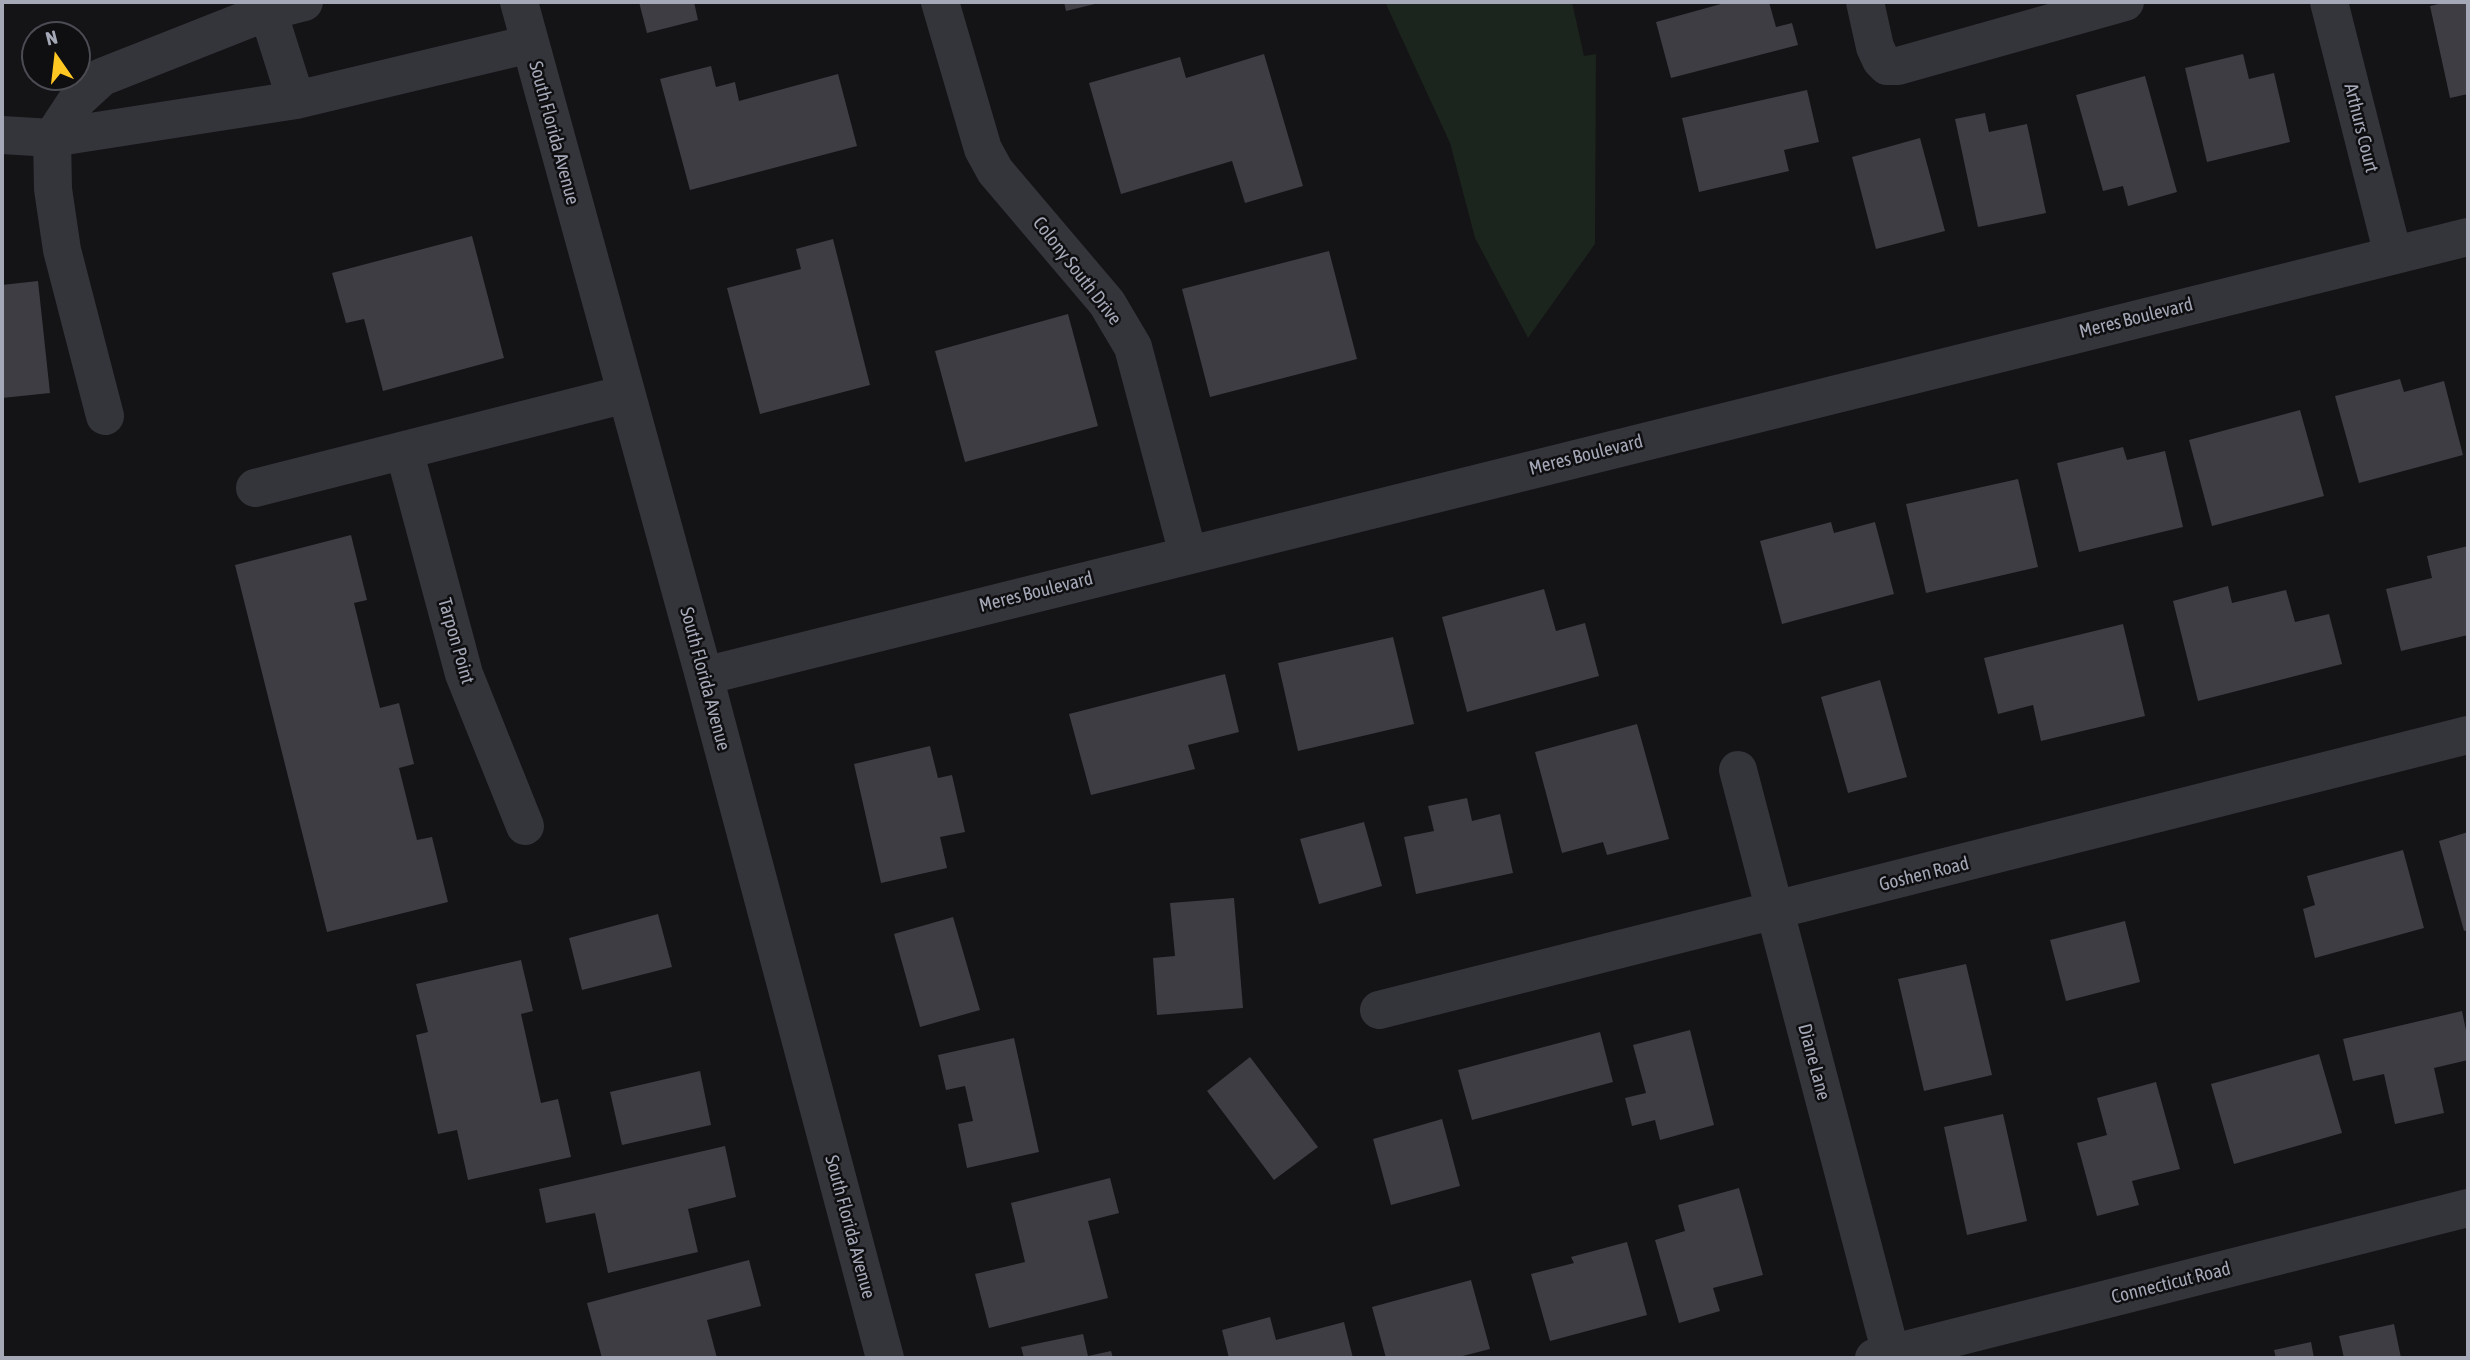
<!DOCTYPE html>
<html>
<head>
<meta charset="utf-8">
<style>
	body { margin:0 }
	#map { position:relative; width:2470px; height:1360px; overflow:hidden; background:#141316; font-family:"Asap Condensed",sans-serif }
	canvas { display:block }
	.frame { position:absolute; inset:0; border:4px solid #a4a8b7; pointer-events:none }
	.north { position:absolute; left:21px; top:21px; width:70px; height:70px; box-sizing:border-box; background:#0f0e10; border:2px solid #4b4c53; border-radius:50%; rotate:346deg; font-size:19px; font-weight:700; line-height:28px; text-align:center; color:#a4a8b7 }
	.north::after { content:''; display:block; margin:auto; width:24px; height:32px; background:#ffc722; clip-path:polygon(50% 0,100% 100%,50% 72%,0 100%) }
</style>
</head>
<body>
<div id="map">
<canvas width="2470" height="1360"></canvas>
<div class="frame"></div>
<div class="north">N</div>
</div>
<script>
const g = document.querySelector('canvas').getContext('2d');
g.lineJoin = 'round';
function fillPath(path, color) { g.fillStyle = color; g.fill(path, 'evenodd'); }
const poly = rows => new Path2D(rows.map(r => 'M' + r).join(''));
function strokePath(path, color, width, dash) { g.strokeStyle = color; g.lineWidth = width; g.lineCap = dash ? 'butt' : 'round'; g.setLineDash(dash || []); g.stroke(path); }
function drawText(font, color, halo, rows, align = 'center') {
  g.font = font + ' "Asap Condensed",sans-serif'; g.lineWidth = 5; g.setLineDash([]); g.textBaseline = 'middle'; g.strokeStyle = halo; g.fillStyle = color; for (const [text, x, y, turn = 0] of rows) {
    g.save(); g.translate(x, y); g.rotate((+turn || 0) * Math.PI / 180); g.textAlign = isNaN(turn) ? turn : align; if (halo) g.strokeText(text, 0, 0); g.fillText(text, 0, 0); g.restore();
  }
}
const green = poly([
	[1385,2,1572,2,1584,56,1596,54,1595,244,1528,338,1475,238,1450,143]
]);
const building = poly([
	[639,2,694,2,698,20,647,33],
	[1064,2,1099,2,1099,3,1066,11],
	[1728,2,1769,2,1776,27,1792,23,1798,45,1671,78,1656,22],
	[2447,2,2468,2,2468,94,2450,98,2430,6],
	[1264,54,1303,186,1245,203,1232,161,1121,194,1089,83,1180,57,1186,78],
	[2243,54,2249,79,2274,73,2290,142,2207,162,2185,68],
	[711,66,716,87,735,82,739,101,838,74,857,146,690,190,660,79],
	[2145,76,2177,192,2128,206,2123,186,2103,191,2076,95],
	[1807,90,1819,142,1784,150,1789,171,1699,192,1682,118],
	[1985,113,1989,132,2027,124,2046,213,1978,227,1955,119],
	[1920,138,1945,231,1876,249,1852,157],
	[472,236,504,358,383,391,364,319,346,323,332,273],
	[833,239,870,385,760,414,727,288,801,269,796,249],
	[1329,251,1357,359,1210,397,1182,289],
	[38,281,50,393,2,398,2,285],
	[1068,314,1098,426,965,462,935,351],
	[2400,379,2404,392,2444,381,2463,455,2359,483,2335,396],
	[2300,410,2324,496,2212,526,2189,440],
	[2123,447,2127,460,2165,451,2183,527,2079,552,2057,463],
	[2018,479,2038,567,1926,593,1906,504],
	[1831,522,1834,533,1875,522,1894,594,1782,624,1760,541],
	[351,535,367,600,354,603,380,708,399,703,414,764,399,768,417,840,432,837,448,902,327,932,235,565],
	[2468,546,2468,635,2401,651,2386,589,2432,578,2427,556],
	[2228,586,2232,603,2286,590,2295,622,2329,614,2342,664,2198,701,2173,601],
	[1544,589,1556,631,1585,623,1599,676,1467,712,1442,617],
	[2123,624,2145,716,2041,741,2033,705,1998,714,1984,658],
	[1393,637,1414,724,1298,751,1278,663],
	[1225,674,1239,732,1188,745,1195,769,1091,795,1069,714],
	[1880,680,1907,777,1848,793,1821,697],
	[1637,724,1669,839,1607,855,1603,842,1562,853,1535,752],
	[930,746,938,778,952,775,965,832,940,837,947,868,881,883,854,764],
	[1467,798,1472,821,1500,814,1513,873,1416,894,1404,837,1434,831,1428,806],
	[1364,822,1382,886,1319,904,1300,839],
	[2468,832,2468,930,2464,931,2439,841],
	[2403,850,2424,928,2315,958,2303,909,2315,905,2307,876],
	[1234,898,1243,1008,1157,1015,1153,958,1175,956,1170,903],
	[658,914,672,967,582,990,569,938],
	[953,917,980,1010,920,1027,894,934],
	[2125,921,2140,982,2066,1001,2050,940],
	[521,960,533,1011,521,1014,541,1103,558,1099,571,1157,468,1180,457,1130,438,1134,416,1035,428,1032,416,984],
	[1966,964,1992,1075,1924,1091,1898,979],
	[2462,1011,2468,1040,2468,1060,2434,1068,2444,1113,2395,1124,2384,1074,2353,1081,2343,1039],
	[1690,1030,1714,1125,1660,1140,1655,1120,1632,1126,1625,1098,1646,1093,1633,1045],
	[1600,1032,1613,1082,1472,1120,1458,1070],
	[1014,1038,1039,1152,967,1168,958,1124,973,1121,965,1086,946,1090,938,1055],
	[2319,1054,2342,1133,2234,1164,2211,1084],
	[1250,1057,1318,1147,1274,1180,1207,1091],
	[700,1071,711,1125,622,1145,610,1092],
	[2156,1082,2180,1169,2132,1181,2139,1205,2097,1216,2077,1143,2107,1135,2097,1098],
	[2003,1114,2027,1221,1967,1235,1944,1127],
	[1442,1119,1460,1186,1391,1205,1373,1139],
	[725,1146,736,1197,688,1209,698,1252,608,1273,595,1213,546,1223,539,1189],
	[1110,1178,1119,1213,1088,1221,1108,1298,989,1328,975,1274,1025,1262,1011,1203],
	[1739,1188,1763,1275,1713,1288,1720,1311,1679,1323,1655,1240,1685,1231,1678,1205],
	[1627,1242,1647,1315,1550,1341,1531,1274,1574,1263,1571,1257],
	[749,1260,761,1306,707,1320,717,1358,602,1358,587,1303],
	[1471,1280,1490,1349,1455,1358,1386,1358,1372,1307],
	[1270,1317,1276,1340,1344,1322,1353,1358,1229,1358,1222,1330],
	[2394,1324,2401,1358,2344,1358,2339,1336],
	[1083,1334,1088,1356,1111,1351,1113,1358,1024,1358,1021,1347],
	[2311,1342,2314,1358,2276,1358,2274,1350]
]);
const minor = poly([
	[265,2,296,100],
	[519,2,704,676,885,1358],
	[940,2,983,149,995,171,1107,303,1133,347,1188,554],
	[1865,2,1875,47,1881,60,1887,66,1898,66,2125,2],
	[2329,2,2393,255],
	[2,135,52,138,296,100,530,44],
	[105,416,62,250,53,189,52,138,77,100,102,77,269,11,304,2],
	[404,450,464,674,525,826],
	[255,488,626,394],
	[704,676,2468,237],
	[1738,770,1891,1354],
	[1379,1010,2468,735],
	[1874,1358,2468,1208]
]);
const streetNames = [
	["Arthurs Court",2361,128,76],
	["South Florida Avenue",554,133,75],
	["Colony South Drive",1077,271,52],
	["Meres Boulevard",2136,318,-14],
	["Meres Boulevard",1586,455,-14],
	["Meres Boulevard",1036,592,-14],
	["Tarpon Point",456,641,74],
	["South Florida Avenue",705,679,75],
	["Goshen Road",1924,874,-14],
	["Diane Lane",1814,1062,75],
	["South Florida Avenue",850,1227,75],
	["Connecticut Road",2171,1283,-14]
];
fillPath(green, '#1b241d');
fillPath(building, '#3e3d43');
strokePath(minor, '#34353b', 38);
drawText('19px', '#a4a8b7', '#0f0e10', streetNames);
</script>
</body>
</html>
